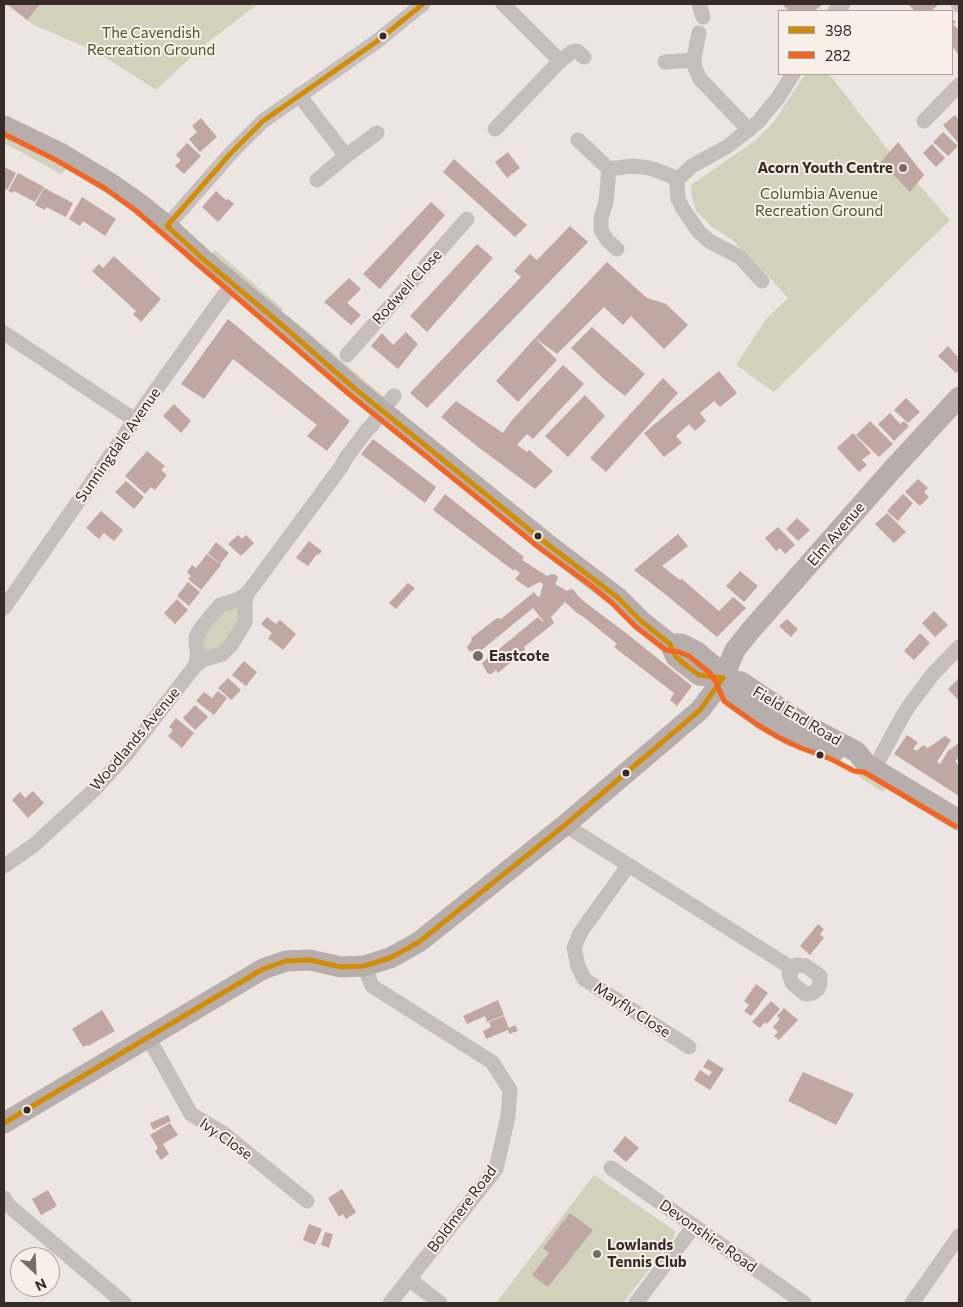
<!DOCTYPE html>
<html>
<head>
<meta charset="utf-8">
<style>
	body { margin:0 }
	#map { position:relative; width:963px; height:1307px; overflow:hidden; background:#ede5e1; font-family:Commissioner,sans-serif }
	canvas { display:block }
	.frame { position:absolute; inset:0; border:5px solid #372b28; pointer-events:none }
	.legend { position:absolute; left:778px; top:10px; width:175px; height:65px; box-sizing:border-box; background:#f9efe9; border:1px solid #aba19c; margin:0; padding:6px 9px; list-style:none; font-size:15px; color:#372b28 }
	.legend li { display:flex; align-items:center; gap:10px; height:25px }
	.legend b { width:25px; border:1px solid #aba19c }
	.north { position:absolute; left:10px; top:1247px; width:50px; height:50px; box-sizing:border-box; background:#f9efe9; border:1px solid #aba19c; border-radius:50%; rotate:155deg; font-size:14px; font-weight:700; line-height:20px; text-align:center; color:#372b28 }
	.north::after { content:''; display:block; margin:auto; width:18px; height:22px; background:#776c69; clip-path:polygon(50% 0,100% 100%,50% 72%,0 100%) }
</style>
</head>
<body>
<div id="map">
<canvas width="963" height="1307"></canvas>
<div class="frame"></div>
<ul class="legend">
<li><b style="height:6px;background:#d18d08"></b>398</li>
<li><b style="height:6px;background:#f26522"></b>282</li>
</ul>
<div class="north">N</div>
</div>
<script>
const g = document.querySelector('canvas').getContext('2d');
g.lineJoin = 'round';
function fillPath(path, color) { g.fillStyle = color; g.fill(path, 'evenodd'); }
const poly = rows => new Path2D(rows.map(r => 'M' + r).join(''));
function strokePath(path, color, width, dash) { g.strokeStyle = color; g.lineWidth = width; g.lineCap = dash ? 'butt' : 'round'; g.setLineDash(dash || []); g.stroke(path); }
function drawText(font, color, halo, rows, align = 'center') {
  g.font = font + ' Commissioner,sans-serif'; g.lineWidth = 4; g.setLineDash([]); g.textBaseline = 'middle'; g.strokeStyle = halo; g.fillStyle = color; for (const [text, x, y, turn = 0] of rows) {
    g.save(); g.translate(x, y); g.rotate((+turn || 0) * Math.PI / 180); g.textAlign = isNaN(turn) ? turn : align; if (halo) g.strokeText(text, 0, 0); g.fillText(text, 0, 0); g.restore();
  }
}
const green = poly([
	[5,4,258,4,203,46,156,90,97,52,34,25],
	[805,74,829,74,889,151,950,220,774,392,736,365,766,319,788,298,752,258,731,239,712,227,696,211,692,198,691,185,756,140,773,123],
	[4,133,69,167,61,174,4,143],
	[215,250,283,309,278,314,209,256],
	[296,322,384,397,381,398,292,325],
	[236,605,241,609,243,617,219,652,206,652,201,648,204,631,220,611],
	[831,754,885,788,883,792,829,757],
	[594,1175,675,1231,674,1237,623,1303,496,1303]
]);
const building = poly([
	[8,4,40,4,27,20],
	[784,4,823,4,814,11,789,11,783,5],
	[910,4,939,4,931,11,915,11,909,5],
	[952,19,956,22,953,24,959,30,959,55,952,46],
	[955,115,959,120,959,144,943,125],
	[201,118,217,137,200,152,189,139,197,132,192,126],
	[943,132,958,146,948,156,933,142],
	[898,142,924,175,910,192,881,162],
	[187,143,201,156,184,174,175,166,181,160,176,155],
	[932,144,945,158,936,167,923,153],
	[508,152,520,168,507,178,495,162],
	[454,159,527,225,515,237,443,172],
	[4,167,16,173,7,190,4,188,5,185,4,184],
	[18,173,44,187,35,202,14,191,13,193,8,191],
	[44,188,73,203,66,217,46,207,45,210,35,205],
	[216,191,226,200,228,199,234,204,218,222,202,207],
	[82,197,116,219,105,236,83,221,80,226,69,219],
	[431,202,445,215,380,289,363,274],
	[570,226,588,242,427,408,410,393,521,277,514,271,530,254,537,260],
	[477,244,493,258,427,332,410,316],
	[114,256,161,299,141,322,133,314,136,311,92,271,99,264,103,268],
	[607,262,647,298,666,304,688,325,664,349,631,316,623,325,604,307,557,354,535,338,557,360,518,402,496,381,535,338],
	[349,278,361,289,347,303,361,315,351,325,324,302],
	[228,319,350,421,327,451,307,436,317,425,233,359,204,399,181,384],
	[592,327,645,374,625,396,605,380,571,348],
	[406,332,418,344,398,369,371,346,382,333,393,345],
	[948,346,958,357,957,358,959,361,959,370,956,373,938,356],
	[563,365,584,384,533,439,527,434,517,445,527,452,529,450,553,471,535,489,478,447,441,417,456,401,503,433,512,420],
	[719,371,737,393,720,407,714,401,700,413,706,421,695,431,689,424,676,436,682,443,664,457,644,433],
	[663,378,678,393,606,472,590,458],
	[585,395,605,416,568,457,545,436],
	[906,398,920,412,908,423,894,410],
	[174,404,191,421,181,433,163,416],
	[890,413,900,424,904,421,909,426,894,441,878,424],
	[870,421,893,444,879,457,856,435],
	[853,433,871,453,862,460,867,465,859,472,837,448],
	[373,439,436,487,425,503,361,454],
	[147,451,165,466,161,470,167,475,155,490,151,487,145,494,125,476],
	[918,479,928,488,924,492,929,497,920,506,905,492],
	[126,481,144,497,134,509,115,492],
	[445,494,524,557,522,560,547,576,553,574,556,575,558,578,555,584,567,591,570,589,574,590,577,595,586,603,626,633,692,686,677,706,670,700,674,693,614,647,617,644,585,618,577,613,565,602,551,617,554,623,524,647,525,649,522,653,498,673,496,670,491,674,487,673,482,663,538,617,543,622,544,622,533,608,478,653,469,651,467,647,472,640,471,638,497,618,501,619,534,592,538,597,540,596,543,584,540,582,528,588,515,579,520,573,515,569,514,571,433,510],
	[903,494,913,503,898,521,887,511],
	[101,511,123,530,114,541,104,533,99,539,86,528],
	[887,513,906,532,894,543,875,524],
	[797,518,810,530,798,541,786,529],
	[778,527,795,545,785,554,780,548,776,551,765,538],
	[678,534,688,546,662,566,680,580,682,579,719,611,733,597,746,608,717,637,665,594,634,570],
	[238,535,242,539,246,535,254,543,241,556,228,544],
	[309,541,322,551,318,555,317,554,308,566,296,558],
	[216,542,229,553,220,564,208,553],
	[207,554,221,565,201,590,188,579,191,576,187,572,192,565,196,568],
	[740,571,758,586,744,602,726,586],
	[188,582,200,592,189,606,177,596],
	[408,583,415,588,396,609,389,603],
	[177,599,188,610,175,624,164,613],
	[934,611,948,625,935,637,922,623],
	[267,617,276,624,280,620,296,634,283,650,268,638,272,633,261,624],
	[787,619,798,629,791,637,779,626],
	[920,633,930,643,914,660,904,651],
	[244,661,257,672,246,686,232,675],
	[228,678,241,690,231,700,218,688],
	[959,678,959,701,948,689],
	[218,691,227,698,214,715,196,701,204,692,212,698],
	[195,705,208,717,195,730,183,718],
	[176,718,194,733,182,748,168,736,173,730,169,727],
	[907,735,918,742,913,749,917,751,923,745,928,748,945,736,951,740,937,762,940,764,948,751,957,744,959,745,959,758,955,761,959,766,959,796,894,754],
	[33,791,44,803,28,818,12,800,20,792,25,798],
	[818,924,824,929,820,934,824,938,810,955,800,946],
	[756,984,768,993,751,1016,744,1011,749,1005,744,1001],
	[498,1000,504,1015,487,1022,485,1016,467,1024,463,1016],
	[771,1001,780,1009,767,1024,765,1022,760,1028,752,1022],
	[784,1008,798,1020,779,1040,774,1036,778,1032,773,1027,780,1019,777,1016],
	[102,1010,115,1031,88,1046,87,1045,83,1047,72,1029],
	[504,1016,509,1028,515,1025,518,1031,509,1034,508,1030,486,1039,483,1031,491,1027,489,1022],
	[708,1059,724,1069,710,1090,694,1080,700,1070,709,1076,712,1072,703,1067],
	[803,1072,854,1094,836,1125,788,1101],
	[168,1115,171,1121,153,1130,150,1123],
	[170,1123,178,1135,163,1144,169,1154,161,1160,155,1151,158,1148,150,1135],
	[625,1136,639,1148,626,1162,613,1151],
	[342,1189,356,1212,346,1219,343,1214,339,1217,328,1198],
	[48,1190,57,1206,41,1215,32,1199],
	[570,1213,593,1230,548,1287,532,1275,549,1253,543,1248],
	[309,1224,322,1229,315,1245,303,1240],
	[325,1232,333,1234,329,1248,321,1245]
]);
const street = poly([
	[699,4,703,17],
	[958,4,959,5],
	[835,11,843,4],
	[699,33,694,58,695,68,700,79,749,130],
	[560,61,572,52,577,51,584,57],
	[665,62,694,60],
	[299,95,346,156],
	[924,121,959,85],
	[495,129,560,61,503,4],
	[578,140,609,169,632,166,644,167,656,170,678,179],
	[609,169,606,202,601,218,601,230,607,240,617,249],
	[317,180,346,156,377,133],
	[167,226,231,153,263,121,376,42,423,4],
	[762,281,740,257,709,241,699,232,683,209,678,199,677,184,678,179,692,166,728,146,758,122,778,98,793,74],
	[4,333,135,420],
	[347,355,467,219],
	[4,608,158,387,216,306,233,284],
	[195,666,198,654,196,646,196,637,201,628,220,605,237,600,247,594,341,467,346,458,367,430,372,425,388,403,394,396],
	[874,769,902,717,911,703,933,674,959,647],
	[565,825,793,969],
	[4,866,34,845,93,791,126,755,195,666,202,660,222,654,231,645,245,622,245,602,247,594],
	[628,866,580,933,574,948,578,966,584,979,689,1047],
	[796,965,806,966,820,976,820,984,818,989,813,993,805,994,792,983,789,974,796,965],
	[364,966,372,986,492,1062,510,1090,508,1116,496,1169,390,1303],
	[148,1037,191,1114,224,1134,307,1201],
	[611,1168,804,1303],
	[4,1198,8,1205,124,1303],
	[409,1279,440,1303],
	[636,1303,694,1226],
	[912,1303,959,1236]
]);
const secondary = poly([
	[4,126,60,153,110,183,140,204,167,226,203,259,282,325,354,388,546,543,617,597,641,621,670,644,676,657,699,675,723,678,741,682,802,723,857,752,866,764,874,769,959,820],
	[670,644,681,644,697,652,716,668,723,678,731,697,762,719,790,735,834,752],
	[4,1123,263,969,286,961,310,960,341,967,364,966,390,958,419,942,565,825,700,710,713,693,723,678,735,650,751,630,891,471,959,397]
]);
const bus1 = poly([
	[167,226,203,259,282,325,354,388,546,543,617,597,641,621,670,644,676,657,683,663,699,675,723,678],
	[167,226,231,153,263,121,376,42,423,4],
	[4,1123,263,969,286,961,310,960,341,967,364,966,390,958,419,942,565,825,700,710,723,678]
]);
const bus2 = poly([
	[4,134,56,160,106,189,135,210,349,394,541,549,593,587,612,603,636,627,666,650,679,652,689,656,710,673,716,682,724,701,727,703,758,725,778,737,801,748,829,758,854,771,864,772,955,826]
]);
const markers = [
	[383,36,4.5,"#372b28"],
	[903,168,5,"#776c69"],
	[538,536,4.5,"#372b28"],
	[478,656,6,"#776c69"],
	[820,755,4.5,"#372b28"],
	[626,773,4.5,"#372b28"],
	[27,1110,4.5,"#372b28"],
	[597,1254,5,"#776c69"]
];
const parkNames = [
	["The Cavendish",151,33],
	["Recreation Ground",151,50],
	["Columbia Avenue",819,194],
	["Recreation Ground",819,211]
];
const poiNames = [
	["Acorn Youth Centre",893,168,"right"],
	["Eastcote",489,656],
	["Lowlands",607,1245],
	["Tennis Club",607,1262]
];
const streetNames = [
	["Rodwell Close",407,287,-48],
	["Sunningdale Avenue",118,445,-55],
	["Elm Avenue",836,534,-49],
	["Field End Road",797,716,31],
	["Woodlands Avenue",135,739,-50],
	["Mayfly Close",632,1010,33],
	["Ivy Close",226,1139,35],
	["Boldmere Road",462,1209,-53],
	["Devonshire Road",708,1236,35]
];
fillPath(green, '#d2d1bb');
fillPath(building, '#c0a7a3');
strokePath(street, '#c6beba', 15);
strokePath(secondary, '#b7aeab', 21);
strokePath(bus1, '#d18d08', 5);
strokePath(bus2, '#f26522', 5);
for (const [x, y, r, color] of markers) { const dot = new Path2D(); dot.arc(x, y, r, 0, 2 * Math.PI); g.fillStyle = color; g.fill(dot); strokePath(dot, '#f9efe9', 2); }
drawText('15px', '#4d552c', '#f9efe9', parkNames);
drawText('bold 15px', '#372b28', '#f9efe9', poiNames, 'left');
drawText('15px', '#372b28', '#f9efe9', streetNames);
</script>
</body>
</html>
